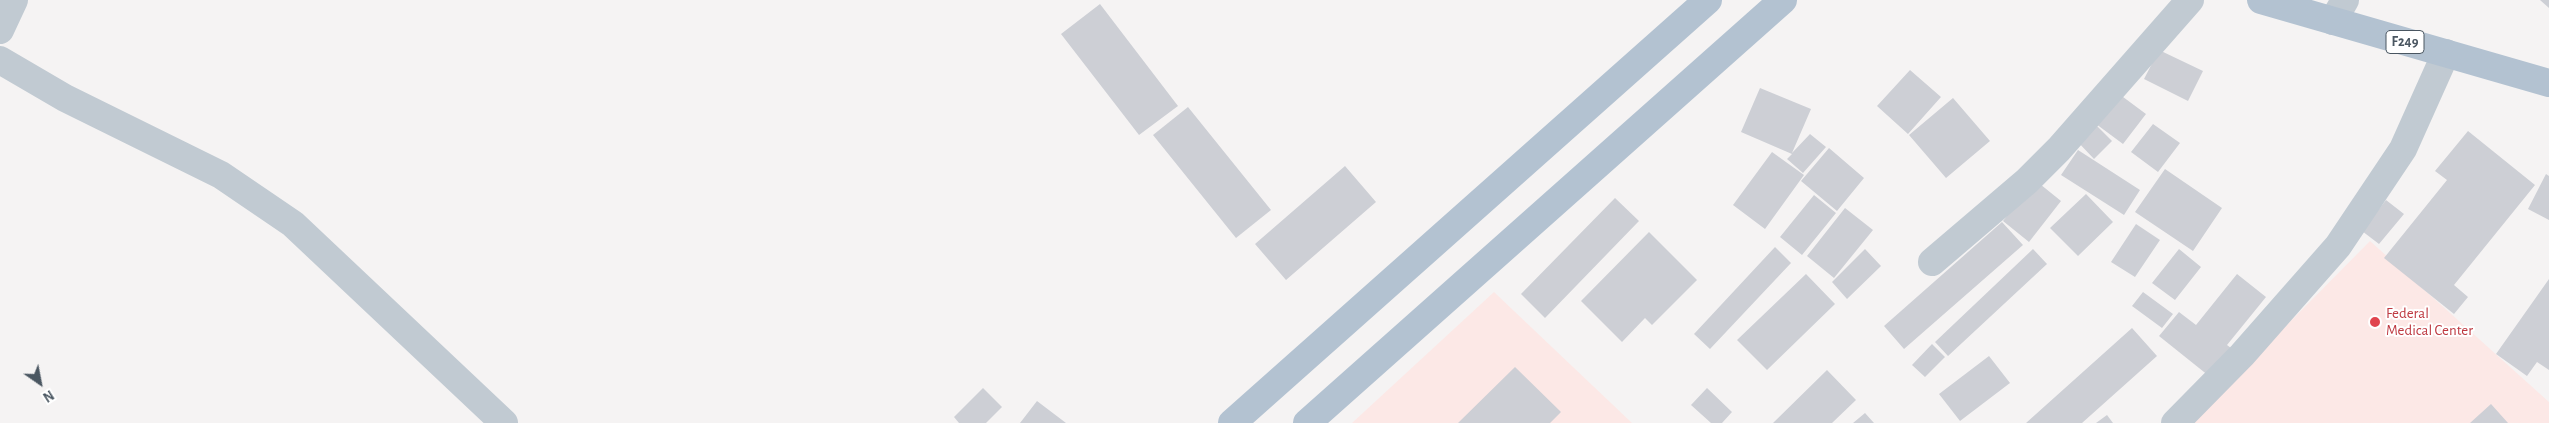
<!DOCTYPE html>
<html>
<head>
<meta charset="utf-8">
<style>
	body { margin:0 }
	#map { position:relative; width:2549px; height:423px; overflow:hidden; background:#f5f3f3; font-family:"Alegreya Sans",sans-serif }
	canvas { display:block }
	.north { position:absolute; left:15px; top:358px; width:50px; height:50px; -webkit-text-stroke:4px #fff; paint-order:stroke; rotate:147deg; font-size:14px; font-weight:700; line-height:20px; text-align:center; color:#4a5661 }
	.north::after { content:''; display:block; margin:auto; width:18px; height:22px; background:#4a5661; clip-path:polygon(50% 0,100% 100%,50% 72%,0 100%) }
</style>
</head>
<body>
<div id="map">
<canvas width="2549" height="423"></canvas>
<div class="north">N</div>
</div>
<script>
const g = document.querySelector('canvas').getContext('2d');
g.lineJoin = 'round';
function fillPath(path, color) { g.fillStyle = color; g.fill(path, 'evenodd'); }
const poly = rows => new Path2D(rows.map(r => 'M' + r).join(''));
function strokePath(path, color, width, dash) { g.strokeStyle = color; g.lineWidth = width; g.lineCap = dash ? 'butt' : 'round'; g.setLineDash(dash || []); g.stroke(path); }
function drawText(font, color, halo, rows, align = 'center') {
  g.font = font + ' "Alegreya Sans",sans-serif'; g.lineWidth = 4; g.setLineDash([]); g.textBaseline = 'middle'; g.strokeStyle = halo; g.fillStyle = color; for (const [text, x, y, turn = 0] of rows) {
    g.save(); g.translate(x, y); g.rotate((+turn || 0) * Math.PI / 180); g.textAlign = isNaN(turn) ? turn : align; if (halo) g.strokeText(text, 0, 0); g.fillText(text, 0, 0); g.restore();
  }
}
const medical = poly([
	[2370,241,2549,402,2549,423,2190,423],
	[1494,292,1632,423,1352,423]
]);
const building = poly([
	[2540,0,2549,0,2549,8],
	[1100,4,1178,106,1139,135,1061,34],
	[2159,50,2203,71,2188,101,2144,79],
	[1910,70,1941,97,1908,134,1877,106],
	[1760,88,1811,109,1792,153,1810,134,1826,147,1803,173,1787,159,1792,154,1741,132],
	[2115,91,2146,114,2123,144,2092,121],
	[1953,98,1990,141,1946,178,1909,135],
	[1188,107,1271,210,1236,238,1153,135],
	[2094,123,2112,141,2094,159,2076,140],
	[2153,124,2180,143,2158,172,2131,152],
	[2468,131,2535,185,2454,285,2468,297,2454,314,2384,258,2447,180,2435,171],
	[1829,148,1864,178,1837,211,1801,181],
	[2078,150,2140,190,2124,215,2061,175],
	[1772,152,1804,175,1765,229,1733,205],
	[1345,166,1376,202,1286,280,1255,244],
	[2165,169,2222,208,2193,251,2135,212],
	[2546,174,2549,176,2549,220,2528,209],
	[2035,180,2061,201,2029,242,2003,221],
	[2086,194,2113,222,2078,256,2050,228],
	[1814,195,1836,213,1802,255,1780,237],
	[1615,198,1639,221,1545,318,1521,294],
	[2386,200,2404,214,2379,244,2362,231],
	[1845,208,1873,230,1834,278,1807,256],
	[2002,222,2023,245,1904,349,1884,326],
	[2136,224,2160,240,2135,277,2111,262],
	[1649,232,1697,280,1652,325,1645,318,1622,342,1581,301],
	[1775,247,1791,263,1710,349,1694,334],
	[1865,249,1881,266,1847,299,1832,282],
	[2033,249,2047,264,1948,356,1935,342],
	[2179,249,2201,267,2175,300,2152,283],
	[1806,274,1835,304,1767,370,1737,340],
	[2237,274,2266,297,2227,345,2231,348,2209,376,2159,336,2179,312,2196,325],
	[2549,279,2549,370,2537,362,2527,376,2496,354],
	[2143,292,2173,314,2162,328,2132,306],
	[2132,328,2157,356,2082,423,2026,423],
	[1932,344,1945,357,1925,377,1912,365],
	[1989,356,2010,383,1960,421,1939,394],
	[1515,367,1561,412,1550,423,1458,423],
	[1827,370,1856,400,1832,423,1773,423],
	[983,388,1002,407,986,423,959,423,954,417],
	[1707,388,1732,412,1722,423,1711,423,1691,405],
	[1037,401,1066,423,1020,423],
	[2491,404,2508,423,2470,423],
	[1865,413,1874,423,1853,423],
	[2107,415,2113,423,2096,423]
]);
const minor = poly([
	[2333,21,2345,0],
	[0,30,14,0],
	[0,60,65,98,221,175,293,224,504,423],
	[1932,262,2027,181,2059,149,2190,0],
	[2175,423,2242,355,2338,246,2403,149,2446,53]
]);
const primary = poly([
	[2261,0,2549,83],
	[1232,423,1708,0],
	[1307,423,1783,0]
]);
const markers = [
	[2375,322,6,"#e0444e"]
];
const shields = [
	[2405,42,38]
];
const shieldNames = [
	["F249",2405,42]
];
const healthNames = [
	["Federal",2386,313],
	["Medical Center",2386,330]
];
fillPath(medical, '#fce8e6');
fillPath(building, '#cdcfd5');
strokePath(minor, '#c1cad2', 28);
strokePath(primary, '#b3c2d1', 28);
for (const [x, y, r, color] of markers) { const dot = new Path2D(); dot.arc(x, y, r, 0, 2 * Math.PI); g.fillStyle = color; g.fill(dot); strokePath(dot, '#fff', 2); }
for (const [x, y, w] of shields) { const box = new Path2D(); box.roundRect(x - w / 2, y - 11.5, w, 23, 4); g.fillStyle = '#fff'; g.fill(box); strokePath(box, '#4a5661', 1); }
drawText('bold 14px', '#4a5661', null, shieldNames);
drawText('15px', '#be3a42', '#fff', healthNames, 'left');
</script>
</body>
</html>
